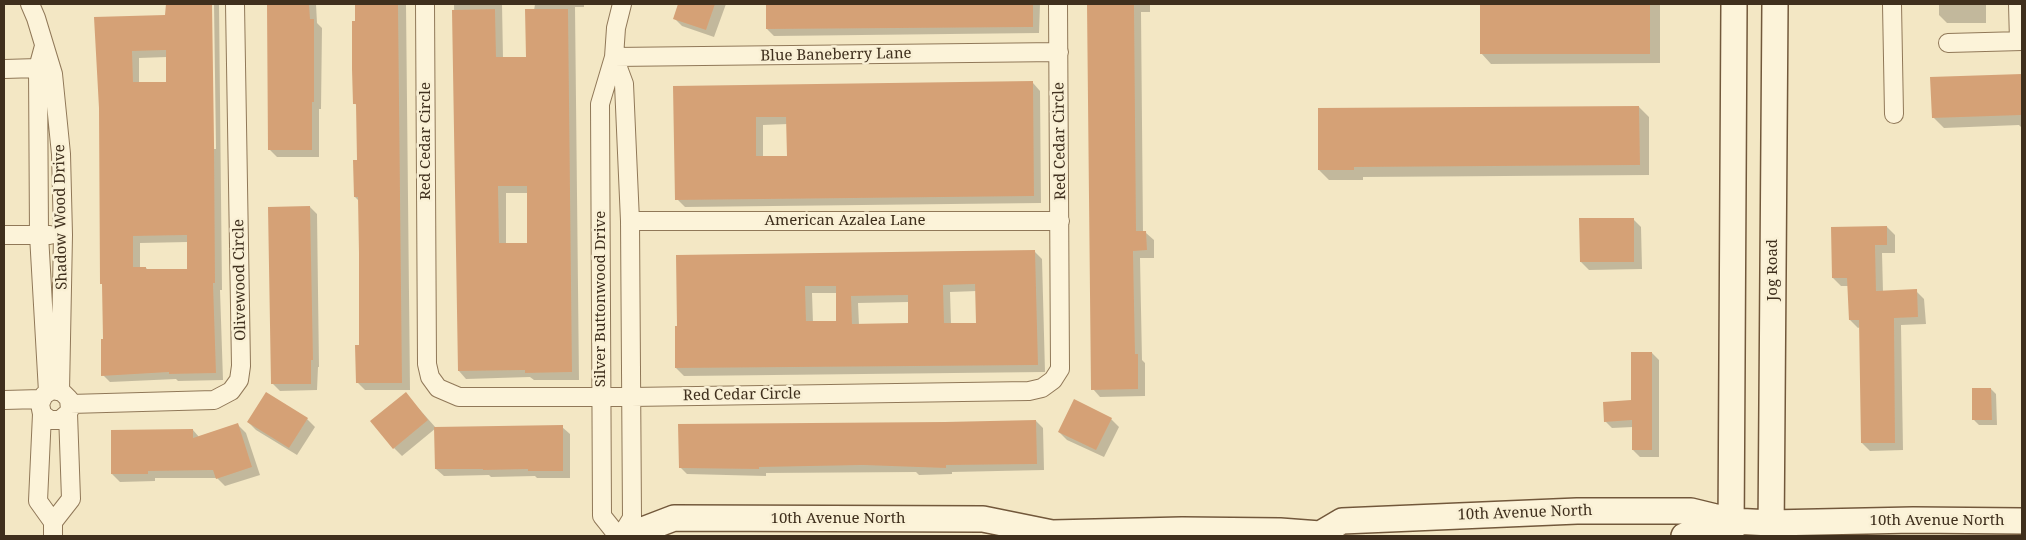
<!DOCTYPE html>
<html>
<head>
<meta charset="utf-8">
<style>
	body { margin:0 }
	#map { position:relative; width:2026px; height:540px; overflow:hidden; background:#f3e7c4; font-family:"Noto Serif",serif }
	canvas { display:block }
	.frame { position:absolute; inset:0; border:5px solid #3f2f1d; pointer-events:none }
</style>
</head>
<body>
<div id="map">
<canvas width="2026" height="540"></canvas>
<div class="frame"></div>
</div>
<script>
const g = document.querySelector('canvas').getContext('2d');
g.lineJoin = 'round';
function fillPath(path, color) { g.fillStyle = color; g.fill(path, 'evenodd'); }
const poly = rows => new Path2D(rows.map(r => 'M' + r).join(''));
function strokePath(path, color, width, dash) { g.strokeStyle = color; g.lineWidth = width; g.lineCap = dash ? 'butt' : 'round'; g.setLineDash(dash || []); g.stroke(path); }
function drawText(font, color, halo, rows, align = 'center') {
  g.font = font + ' "Noto Serif",serif'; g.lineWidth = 5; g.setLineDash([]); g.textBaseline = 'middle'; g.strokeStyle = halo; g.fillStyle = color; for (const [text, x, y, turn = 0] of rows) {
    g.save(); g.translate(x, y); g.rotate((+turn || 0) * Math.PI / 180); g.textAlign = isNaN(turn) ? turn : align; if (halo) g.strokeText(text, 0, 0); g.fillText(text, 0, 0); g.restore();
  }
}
const shadow = poly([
	[167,4,211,4,213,149,216,149,214,4,219,4,222,290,220,290,223,380,178,381,176,379,110,382,103,375,104,340,101,108,96,18,166,16],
	[167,57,168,83,139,83,139,58],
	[188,242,188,270,149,271,146,268,140,268,140,243],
	[268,4,316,4,317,23,322,28,321,109,319,109,319,157,277,157,269,149],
	[356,4,406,4,410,390,365,390,357,382,360,346,359,201,355,197,358,161,358,106,354,103],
	[454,4,502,4,503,58,527,58,535,4,584,4,584,7,575,7,579,380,534,380,530,377,466,379,459,371],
	[506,193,528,193,528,244,506,245],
	[679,4,726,4,714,37,682,26,674,18],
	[767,4,1040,4,1039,33,774,36,767,29],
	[1088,4,1150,4,1150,12,1141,12,1143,233,1146,233,1154,240,1154,258,1140,258,1142,360,1145,363,1145,396,1100,397,1093,389],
	[1481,4,1660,4,1660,63,1491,64,1481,53],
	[1939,4,1986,4,1986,23,1947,23,1939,15],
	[2022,75,2022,128,2019,125,1944,128,1933,117,1932,79],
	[1033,83,1040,91,1041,203,685,207,677,199,675,87],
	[788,124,788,157,763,158,763,125],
	[1639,107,1649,117,1649,175,1363,177,1363,180,1329,180,1319,170],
	[310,207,317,214,319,367,318,367,317,390,280,391,272,383],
	[1633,219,1641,227,1642,269,1589,270,1581,262],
	[1887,227,1895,235,1895,253,1882,253,1883,292,1916,291,1924,299,1926,324,1901,325,1903,450,1870,451,1862,443,1860,327,1858,328,1850,320,1848,286,1841,286,1833,278],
	[1035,252,1042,259,1045,372,684,376,676,368,678,327,677,256],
	[977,291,977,324,951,324,950,292],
	[812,293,837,293,837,322,813,323],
	[909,302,909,324,859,325,858,303],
	[4,339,5,384,4,384],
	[1652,353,1659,360,1659,457,1640,457,1633,450,1633,427,1612,428,1605,421,1633,401],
	[1991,389,1996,394,1997,425,1979,425,1974,420],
	[413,402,436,428,402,456,394,448],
	[307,419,315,427,297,455,256,430,248,422],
	[1111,419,1119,427,1104,457,1067,440,1059,432],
	[1036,421,1043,428,1044,470,952,472,952,474,919,475,916,472,766,473,766,476,687,474,680,467],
	[238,425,246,433,260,475,225,486,217,478,155,478,155,481,120,482,112,474,193,430,199,437],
	[562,427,570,434,570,478,537,478,535,476,491,477,489,475,444,476,436,469],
	[4,438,5,479,4,479]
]);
const building = poly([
	[166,4,212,4,214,143,215,283,213,283,216,373,169,374,169,372,101,376,101,339,103,339,102,284,100,284,99,108,94,17,165,15],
	[166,50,166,82,133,82,132,51],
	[187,235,187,269,146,269,146,267,133,267,133,236],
	[267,4,309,4,310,19,314,19,314,102,312,102,312,150,268,150],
	[355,4,398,4,402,383,356,383,355,345,359,345,359,253,358,197,354,197,353,160,357,160,356,104,353,104,352,69,352,21,355,21],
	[678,4,715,4,706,30,673,19],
	[766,4,1033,4,1033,27,766,29],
	[1087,4,1134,4,1136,231,1146,231,1147,250,1133,251,1135,354,1138,354,1138,389,1091,390],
	[1480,4,1650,4,1650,54,1480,54],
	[495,9,496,57,526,57,525,9,568,9,572,372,525,373,525,370,458,371,452,10],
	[498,186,527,186,527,243,499,243],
	[2022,74,2022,115,1932,118,1930,77],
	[1033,81,1034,196,675,200,673,86],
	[756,117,786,117,787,156,756,156],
	[1639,106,1640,165,1354,167,1354,170,1318,170,1318,108],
	[310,206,313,360,311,360,311,384,271,384,268,207],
	[1579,218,1634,218,1634,262,1580,262],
	[1887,226,1887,245,1875,245,1876,291,1917,289,1918,317,1894,318,1895,443,1861,443,1859,320,1849,320,1847,278,1832,278,1831,227],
	[1035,250,1038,365,675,368,675,326,677,326,676,255],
	[975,284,976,323,944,323,943,285],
	[805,286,836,286,836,321,806,321],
	[908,295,908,323,852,324,851,296],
	[1631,352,1652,352,1652,450,1632,450,1632,420,1604,422,1603,402,1631,400],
	[1972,388,1991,388,1992,420,1972,420],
	[266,392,308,418,289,448,247,422],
	[406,392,428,420,393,449,370,421],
	[1074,399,1112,418,1096,450,1058,432],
	[1036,420,1037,464,946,465,946,468,863,465,759,467,759,469,679,468,678,424,945,422],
	[238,423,252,467,216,479,213,470,148,471,148,474,111,474,111,430,193,429,193,438],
	[563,425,563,471,528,471,528,469,483,470,483,469,435,469,434,427]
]);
const street = poly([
	[30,4,36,18,53,74,61,154,63,235,60,391],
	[425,4,427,364,430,377,438,388,459,397,631,397,1029,391,1042,388,1053,380,1060,369,1058,4],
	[1892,4,1894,114],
	[2018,4,2019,41],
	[1948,43,2022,41],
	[44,46,38,68,39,235,48,392],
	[614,57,624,84,630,221,632,518,621,536],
	[614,57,1059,52],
	[4,69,38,68],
	[630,221,1060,221],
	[4,235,50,235],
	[4,400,41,399],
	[70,404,214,400,231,391,239,380,241,366,235,4],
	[42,414,50,420,60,420,68,413,70,409,69,399,62,392,52,390,44,395,40,404,42,414,38,501,53,522],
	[53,536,53,522,71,499,68,413],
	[618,536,602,516,600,104,614,57,616,28,622,4]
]);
const secondary = poly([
	[1320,534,1342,521,1577,511,1691,511,1732,521,1771,523,1913,520,2022,521],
	[627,536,674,518,983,519,1052,533],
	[1038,536,1052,533,1182,530,1280,531,1320,534,1325,536],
	[1684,536,1732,521],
	[1731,536,1734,4],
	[1771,536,1775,4]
]);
const streetNames = [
	["Blue Baneberry Lane",836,55,-1],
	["Red Cedar Circle",426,141,-90],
	["Red Cedar Circle",1060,141,-91],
	["Shadow Wood Drive",61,217,-91],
	["American Azalea Lane",845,221],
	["Jog Road",1773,270,-90],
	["Olivewood Circle",240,280,-91],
	["Silver Buttonwood Drive",601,299,-90],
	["Red Cedar Circle",742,395,-1],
	["10th Avenue North",1525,513,-2],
	["10th Avenue North",838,519],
	["10th Avenue North",1937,521]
];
fillPath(shadow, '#0003');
fillPath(building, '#d5a176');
strokePath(street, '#907858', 20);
strokePath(secondary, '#72583b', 28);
strokePath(street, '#fcf3d9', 18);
strokePath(secondary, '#fcf3d9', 25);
drawText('15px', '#3f2f1d', '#f9f0d5', streetNames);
</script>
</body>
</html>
